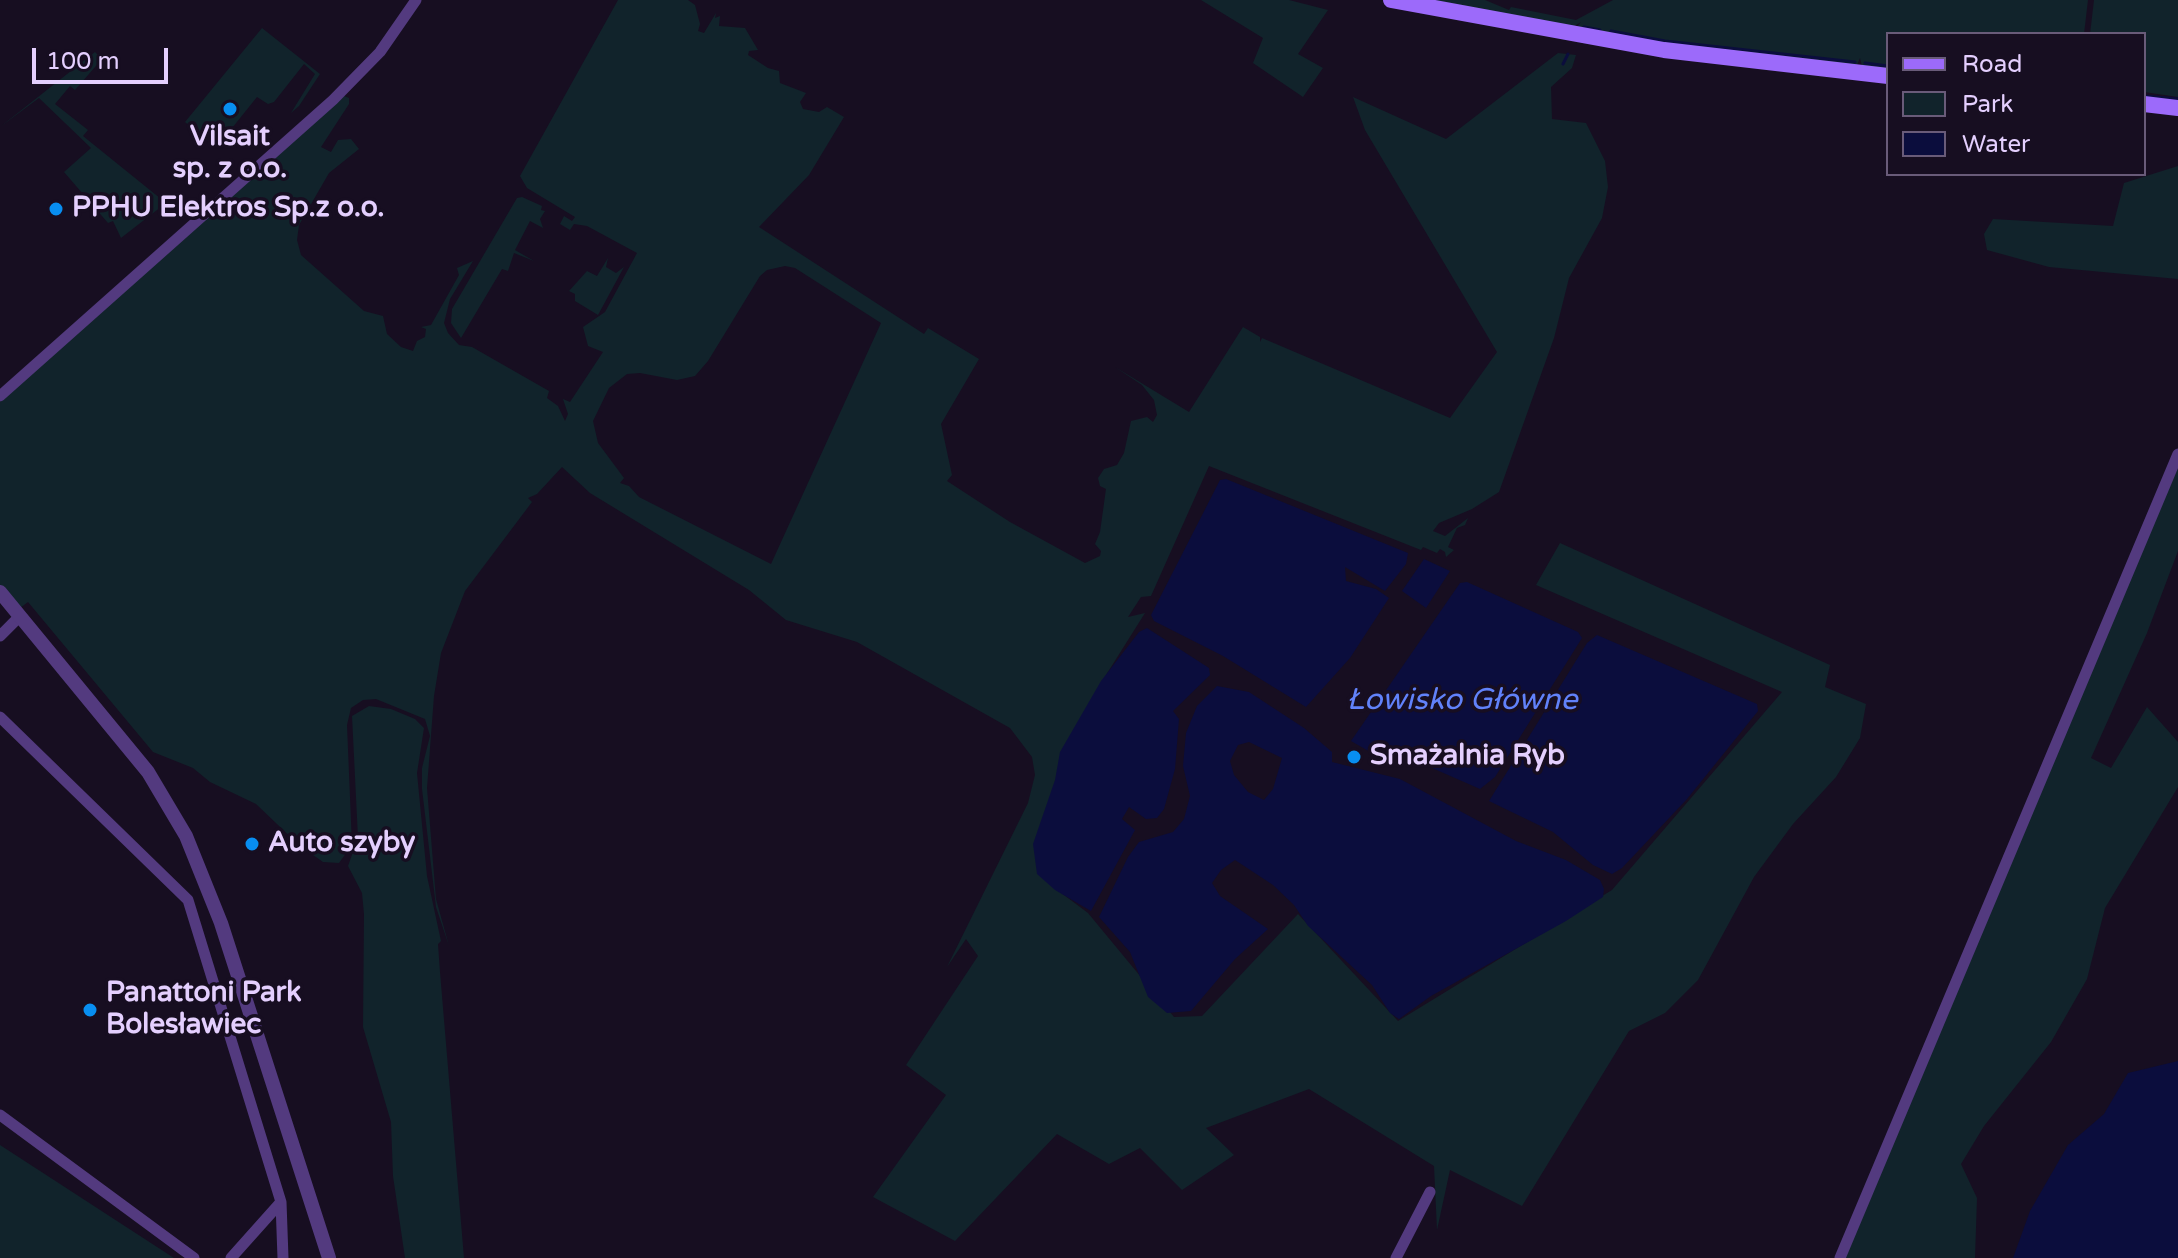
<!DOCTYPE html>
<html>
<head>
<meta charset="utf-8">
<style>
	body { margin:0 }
	#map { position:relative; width:2178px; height:1258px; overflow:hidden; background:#170e21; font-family:"Varela Round",sans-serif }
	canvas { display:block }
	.legend { position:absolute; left:1886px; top:32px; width:260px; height:144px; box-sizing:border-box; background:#170e21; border:2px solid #695b79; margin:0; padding:10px 14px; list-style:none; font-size:24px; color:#e4cffe }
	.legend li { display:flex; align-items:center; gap:16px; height:40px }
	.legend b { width:40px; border:2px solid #695b79 }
	.scale { position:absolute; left:32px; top:48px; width:136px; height:36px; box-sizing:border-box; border:4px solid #e4cffe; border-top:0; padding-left:10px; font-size:24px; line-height:28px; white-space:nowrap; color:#e4cffe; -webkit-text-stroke:6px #170e21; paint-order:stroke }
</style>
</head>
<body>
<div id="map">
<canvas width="2178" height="1258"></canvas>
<ul class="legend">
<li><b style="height:10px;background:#9c6afa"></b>Road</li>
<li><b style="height:22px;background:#11232b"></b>Park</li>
<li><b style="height:22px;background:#0b0d3d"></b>Water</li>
</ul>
<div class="scale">100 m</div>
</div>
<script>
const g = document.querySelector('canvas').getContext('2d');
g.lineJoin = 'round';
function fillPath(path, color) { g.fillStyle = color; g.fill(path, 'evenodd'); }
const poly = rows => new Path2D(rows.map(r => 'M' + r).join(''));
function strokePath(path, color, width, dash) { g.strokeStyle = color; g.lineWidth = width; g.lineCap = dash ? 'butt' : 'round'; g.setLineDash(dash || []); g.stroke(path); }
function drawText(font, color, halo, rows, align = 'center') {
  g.font = font + ' "Varela Round",sans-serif'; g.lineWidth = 7; g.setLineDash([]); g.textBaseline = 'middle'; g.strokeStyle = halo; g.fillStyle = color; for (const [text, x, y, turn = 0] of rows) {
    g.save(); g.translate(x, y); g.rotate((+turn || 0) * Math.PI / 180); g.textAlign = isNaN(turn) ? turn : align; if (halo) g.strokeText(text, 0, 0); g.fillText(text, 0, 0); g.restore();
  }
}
const green = poly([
	[618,0,688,0,695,5,700,24,698,31,704,33,716,13,715,18,720,16,719,26,745,28,758,50,749,51,748,55,768,68,779,71,780,83,806,93,800,102,803,109,819,112,827,107,844,117,809,175,759,227,924,334,928,328,979,359,941,424,952,475,947,481,1010,522,1085,563,1100,556,1101,551,1095,544,1100,532,1106,489,1100,486,1098,478,1104,469,1117,465,1124,453,1131,421,1147,417,1153,422,1157,415,1154,400,1142,385,1115,367,1189,412,1243,327,1260,337,1260,342,1262,338,1450,418,1497,352,1365,130,1353,97,1446,139,1558,53,1576,55,1572,68,1551,87,1552,119,1586,123,1605,161,1608,187,1602,218,1569,278,1554,338,1499,492,1472,509,1439,523,1433,531,1445,536,1468,518,1465,525,1457,528,1448,547,1454,550,1446,557,1445,552,1440,549,1437,553,1423,547,1421,550,1209,466,1151,596,1141,597,1128,617,1145,613,1106,675,1056,889,1088,913,1174,1017,1202,1016,1298,914,1398,1021,1612,890,1782,692,1536,585,1560,543,1830,665,1825,687,1866,704,1860,738,1836,777,1793,824,1754,877,1698,980,1665,1013,1629,1031,1522,1206,1450,1170,1437,1230,1434,1166,1309,1089,1206,1128,1234,1155,1182,1190,1140,1148,1109,1164,1057,1134,955,1241,873,1197,946,1095,906,1065,978,956,966,939,947,967,1028,803,1035,775,1032,757,1010,728,857,642,786,620,749,590,590,493,562,467,537,494,528,498,532,502,465,591,441,653,434,696,427,788,436,899,449,946,436,907,422,789,422,768,430,736,425,719,376,699,363,700,351,708,347,725,352,845,339,863,323,862,299,845,256,804,210,782,193,768,153,752,28,602,20,608,0,585,0,402,344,96,349,98,349,104,321,147,331,152,338,140,351,139,359,149,329,173,299,225,297,240,301,255,364,311,383,316,387,334,401,347,413,351,417,341,425,337,426,329,421,327,431,325,459,275,457,268,473,261,450,299,444,323,448,333,459,345,472,347,549,391,547,398,558,406,565,421,568,414,563,399,570,402,603,352,588,346,583,327,605,312,637,253,587,226,574,224,570,230,560,224,564,216,572,221,575,217,527,188,520,176],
	[785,266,795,268,881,323,771,564,639,497,629,486,620,483,624,478,598,443,593,421,609,388,627,374,640,373,677,380,695,376,708,361,760,276,767,270],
	[1201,0,1289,0,1328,10,1298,54,1323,68,1303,97,1253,63,1263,38],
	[1433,0,1485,0,1509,10,1511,7,1576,20,1613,0,2088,0,2084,34,1888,34,1888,71,1862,66,1860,58,1857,65,1673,46,1574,30,1581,22,1573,27],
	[2094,0,2178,0,2178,97,2144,92,2144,34,2090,34],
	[262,28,320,74,299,106,291,113,315,74,304,64,274,102,268,104,257,97,216,148,185,122],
	[95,52,102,59,75,90,70,86,55,104,88,130,83,136,166,203,121,238,113,221,108,223,64,172,91,148,39,98,0,127],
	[2178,166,2178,279,2049,267,1987,250,1984,234,1993,219,2113,226,2124,183],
	[522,197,542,206,541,210,545,211,540,219,543,228,530,221,515,250,534,261,514,253,508,271,502,269,461,338,451,323,452,309,517,198],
	[608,258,606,267,616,273,624,267,598,315,575,301,575,294,569,291,587,271,597,276],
	[2178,468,2178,551,2147,633,2091,758,2111,768,2147,707,2178,742,2178,787,2105,908,2087,979,2051,1042,1984,1126,1961,1164,1977,1198,1975,1258,1845,1258,2092,660],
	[369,706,391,709,415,719,424,728,417,773,427,876,441,941,438,944,440,972,464,1258,405,1258,393,1176,391,1122,363,1027,364,914,362,893,348,866,358,838,352,716],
	[0,1145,37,1169,174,1258,0,1258]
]);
const water = poly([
	[1226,479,1408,553,1406,564,1385,591,1345,567,1346,581,1376,589,1389,598,1350,658,1306,707,1223,656,1154,621,1151,615,1220,480],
	[1424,559,1450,571,1426,608,1402,591],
	[1467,582,1578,632,1582,638,1495,777,1480,789,1407,757,1372,753,1351,741,1460,583],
	[1147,628,1209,668,1210,675,1173,711,1179,719,1175,769,1164,809,1157,818,1146,819,1129,807,1122,819,1135,830,1091,911,1055,890,1037,874,1033,844,1055,780,1060,752,1101,681,1139,632],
	[1597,635,1757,704,1758,711,1687,799,1622,868,1612,874,1593,865,1553,832,1489,801,1587,643],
	[1217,686,1249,692,1304,728,1332,752,1332,762,1400,779,1516,841,1566,860,1600,880,1604,889,1603,897,1566,921,1431,996,1399,1019,1390,1013,1372,985,1308,926,1294,905,1273,885,1235,860,1221,870,1212,883,1220,896,1268,929,1235,959,1191,1011,1167,1013,1148,997,1130,952,1099,917,1128,857,1139,842,1173,832,1184,819,1190,796,1183,766,1186,733,1197,706],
	[1249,742,1282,758,1273,789,1264,800,1248,792,1234,775,1230,761,1238,745],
	[2178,1061,2178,1258,2013,1258,2030,1211,2068,1145,2104,1114,2128,1073]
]);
const stream = poly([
	[1584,27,1600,30],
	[1611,31,1665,41,1855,62],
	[1865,63,1888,66],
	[1563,64,1568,54],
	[2144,96,2178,99]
]);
const minor = poly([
	[0,396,333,100,380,52,416,0],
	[0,636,20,616],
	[0,717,188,900,281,1202,283,1258],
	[0,1115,194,1258],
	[231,1258,281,1202],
	[1396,1258,1430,1192],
	[1840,1258,2178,454]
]);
const tertiary = poly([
	[0,592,148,772,186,836,221,923,329,1258]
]);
const secondary = poly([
	[1391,0,1664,50,1888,76],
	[2144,104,2178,108]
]);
const markers = [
	[230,109,8,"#088ef1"],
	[56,209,8,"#088ef1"],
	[1354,757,8,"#088ef1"],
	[252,844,8,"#088ef1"],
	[90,1010,8,"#088ef1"]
];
const poiNames = [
	["Vilsait",230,138,"center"],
	["sp. z o.o.",230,170,"center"],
	["PPHU Elektros Sp.z o.o.",72,209],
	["Smażalnia Ryb",1370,757],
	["Auto szyby",268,844],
	["Panattoni Park",106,994],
	["Bolesławiec",106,1026]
];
const waterNames = [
	["Łowisko Główne",1462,701]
];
fillPath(green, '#11232b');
fillPath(water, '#0b0d3d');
strokePath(stream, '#0b0d3d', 3);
strokePath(minor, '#533a7f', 11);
strokePath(tertiary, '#533a7f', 14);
strokePath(secondary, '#9c6afa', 16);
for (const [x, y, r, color] of markers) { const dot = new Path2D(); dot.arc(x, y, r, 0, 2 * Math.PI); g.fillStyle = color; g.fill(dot); strokePath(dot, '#170e21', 3); }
drawText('bold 28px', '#e4cffe', '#170e21', poiNames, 'left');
drawText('italic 30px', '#6182fa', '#170e21', waterNames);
</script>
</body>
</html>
